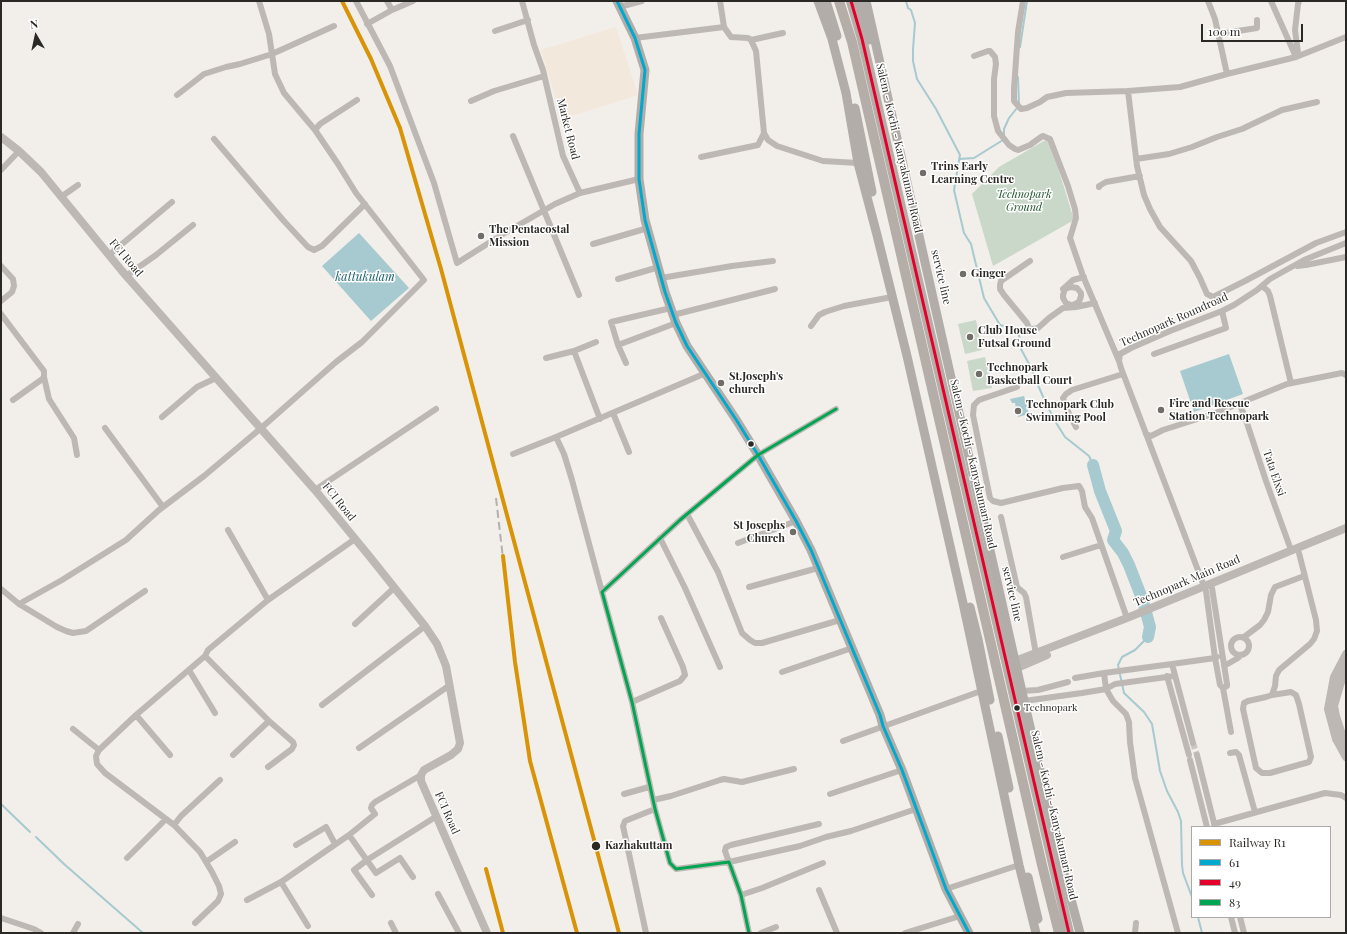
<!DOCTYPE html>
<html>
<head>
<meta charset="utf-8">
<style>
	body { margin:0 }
	#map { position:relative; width:1347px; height:934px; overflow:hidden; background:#f2eeea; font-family:"Playfair Display",serif }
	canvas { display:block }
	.frame { position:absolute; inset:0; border:2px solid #2b2925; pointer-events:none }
	.legend { position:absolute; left:1191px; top:826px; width:140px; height:92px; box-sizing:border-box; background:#fff; border:1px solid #aaa9a8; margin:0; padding:5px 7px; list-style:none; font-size:12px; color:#2b2925 }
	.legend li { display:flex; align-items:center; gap:8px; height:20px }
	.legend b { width:20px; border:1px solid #aaa9a8 }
	.north { position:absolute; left:16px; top:16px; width:40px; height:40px; -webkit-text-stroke:3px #fff; paint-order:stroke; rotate:351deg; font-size:11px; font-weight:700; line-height:16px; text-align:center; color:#2b2925 }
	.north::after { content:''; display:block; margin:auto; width:14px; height:18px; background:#2b2925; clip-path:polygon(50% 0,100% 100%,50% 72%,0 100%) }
	.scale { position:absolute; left:1201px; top:24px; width:102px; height:18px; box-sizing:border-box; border:2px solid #2b2925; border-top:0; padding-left:5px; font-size:12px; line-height:14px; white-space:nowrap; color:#2b2925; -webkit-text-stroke:3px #fff; paint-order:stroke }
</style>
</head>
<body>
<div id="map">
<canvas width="1347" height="934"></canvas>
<div class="frame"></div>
<ul class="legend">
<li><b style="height:5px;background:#d89306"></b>Railway R1</li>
<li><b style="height:5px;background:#00a9ce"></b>61</li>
<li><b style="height:5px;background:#e4002b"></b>49</li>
<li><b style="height:5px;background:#00a651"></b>83</li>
</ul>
<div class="north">N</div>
<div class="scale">100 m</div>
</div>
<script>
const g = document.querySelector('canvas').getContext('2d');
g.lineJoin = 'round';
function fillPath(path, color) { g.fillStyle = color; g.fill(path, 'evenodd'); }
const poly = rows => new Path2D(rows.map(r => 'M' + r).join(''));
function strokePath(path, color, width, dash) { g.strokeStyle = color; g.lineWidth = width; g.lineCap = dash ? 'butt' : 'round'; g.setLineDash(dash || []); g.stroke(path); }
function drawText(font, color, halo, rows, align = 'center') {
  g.font = font + ' "Playfair Display",serif'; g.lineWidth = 3; g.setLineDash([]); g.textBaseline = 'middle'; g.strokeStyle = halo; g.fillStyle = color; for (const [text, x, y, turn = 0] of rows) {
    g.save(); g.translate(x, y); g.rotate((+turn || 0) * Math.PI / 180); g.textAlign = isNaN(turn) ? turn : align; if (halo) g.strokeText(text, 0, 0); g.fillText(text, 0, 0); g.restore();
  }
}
const education = poly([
	[616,27,638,95,562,119,541,50]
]);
const green = poly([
	[1049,138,1074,220,993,266,972,194,999,167],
	[976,320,982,350,965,354,958,324],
	[985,357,992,388,973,391,967,361]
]);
const water = poly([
	[359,233,409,288,371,321,322,266],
	[1229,354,1243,394,1194,412,1180,371],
	[1024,396,1029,414,1018,417,1015,403,1012,403,1010,399]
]);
const stream = poly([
	[906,1,908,8,911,10,915,23,913,49,913,61,917,79,936,109,960,155,954,190,964,233,971,244,984,298,1000,325,1011,328,1017,332,1019,335,1021,349,1029,364,1044,399,1055,421,1065,437,1089,456,1093,465],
	[1020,47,1027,1],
	[1018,77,1019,105],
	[1004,137,1004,129,1009,118,1017,108],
	[959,159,974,158,1003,140],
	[1148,637,1135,650,1122,657,1118,665,1124,693,1144,712,1152,724,1160,771,1167,791,1178,812,1181,821,1182,865,1183,873,1192,897],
	[1,804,30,832],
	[36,837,64,864,143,933],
	[1198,917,1202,933]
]);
const river = poly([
	[1093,465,1100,491,1116,531,1113,540,1123,553,1129,565,1143,601,1150,627,1148,637]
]);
const minorTunnel = poly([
	[1193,743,1197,755]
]);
const minor = poly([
	[259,1,269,34,275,74,284,93,315,130],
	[356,1,390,66,434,183,457,263,503,234,555,204,580,193,639,179],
	[387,1,392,10],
	[522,1,534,45,543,70,563,156,580,193],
	[720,1,724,27],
	[1023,1,1018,32,1014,89,1014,101,1021,109,1027,108,1040,102,1047,97,1066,93,1128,91,1180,87,1227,74,1215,19,1208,1],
	[1271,1,1296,57],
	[619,7,642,1],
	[367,24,392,10,413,1],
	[495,31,528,20],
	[1218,34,1257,28,1257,20],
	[635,38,724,27,731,37,748,38,751,40,756,51,764,133,768,140,777,146,823,161,858,163],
	[751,40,783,33],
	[974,56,988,51,990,51,995,57,996,64,994,79,994,116,998,131,1009,145,1015,149,1018,150,1030,145,1041,137,1043,136,1050,139,1068,186,1075,209,1076,218,1070,238,1083,276,1119,361],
	[1296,57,1298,53,1295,30,1298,4,1299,1],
	[1227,74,1296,57,1346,37],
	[1128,91,1137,166,1144,195,1150,209,1160,227,1191,261,1200,278,1207,294,1213,297,1245,281,1316,243,1346,232],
	[177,95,204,74,226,67,240,64,272,54,334,26],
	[471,101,494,91,544,76],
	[513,136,579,295],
	[214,139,283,220,308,247,314,250,322,246,365,204],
	[701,157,758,145,764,133],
	[1136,159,1169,154,1192,147,1217,137,1242,129,1282,110,1317,102],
	[1,170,19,151],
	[1099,187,1099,186,1106,182,1140,176],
	[61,197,78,185],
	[593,244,648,228],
	[109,255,172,202],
	[1030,261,1001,281,1000,285,1000,289,1004,295,1027,323,1029,328,1032,329,1038,328,1049,318,1063,308,1076,307],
	[1,266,13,279,14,286,12,292,1,301],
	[1297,266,1306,265,1346,257],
	[126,276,156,255,193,225],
	[661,278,732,266,773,261],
	[618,279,659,267],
	[1262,286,1268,291,1270,296,1291,383],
	[1063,289,1073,280,1084,277],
	[1073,305,1079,302,1081,296,1081,293,1077,288,1071,287,1065,289,1063,295,1063,298,1066,303,1076,307,1095,303],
	[1,314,44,371,44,377,41,380,13,400],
	[673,315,775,289],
	[811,326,819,315,825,312,844,306,892,297],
	[618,345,676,323],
	[574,351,596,342],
	[1154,354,1226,328,1222,311],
	[546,358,574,351,600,419],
	[626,363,618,345,611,322,671,308],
	[44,377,49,399,74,438,77,455],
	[1017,387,979,400,974,405,973,415,990,498,993,501,1001,503,1063,488,1079,486,1082,491,1085,507,1092,518,1127,618],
	[1239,403,1245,417,1266,481,1291,550],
	[613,413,629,452],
	[162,417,197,387,216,378],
	[1076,427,1066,408,1063,398,1066,394,1072,390,1123,374],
	[105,428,163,507],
	[1146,434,1151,436,1163,430,1213,414,1287,384,1342,373,1346,375],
	[513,454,556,437],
	[315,490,436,409],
	[687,514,718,572,742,633,750,640,755,643,762,643,840,620],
	[1001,517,1017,587,1024,593,1026,597,1036,654],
	[228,530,268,600],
	[660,538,685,588,720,667],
	[738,543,796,521],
	[1063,557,1101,545],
	[1204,586,1121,368,1119,361,1120,354,1131,348,1170,331,1222,311,1234,305,1257,290,1270,279,1304,260,1346,243],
	[749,587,818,568],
	[1,589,19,604,57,627,66,631,73,633,86,631,145,591],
	[1206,591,1215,658,1220,685,1223,688,1227,686,1227,684,1212,588],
	[602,592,572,480,564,454,556,437,706,373],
	[19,604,62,580,126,540,159,510,204,476,260,429,336,362,362,342,424,280,356,193,338,164,315,130,320,124,357,100],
	[355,624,394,588],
	'1231 646a9 9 0 1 1 18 0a9 9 0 1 1-18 0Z',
	[1244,637,1260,625,1264,620,1268,612,1271,595,1275,587,1304,576],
	[205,656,269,721,293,742,294,745,292,749,268,767],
	[1172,664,1215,658,1217,657],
	[1224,666,1238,658,1241,655],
	[189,670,215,713],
	[782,672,852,648],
	[1104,673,1172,664,1193,743],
	[1167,676,1189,755],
	[1075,678,1104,673,1106,689,1113,701,1126,714,1129,722,1130,742,1135,778,1178,933],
	[1223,688,1231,732],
	[1022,691,1038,690,1068,682],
	[1272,695,1291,692,1296,695,1299,704,1311,757,1309,762,1270,773,1262,773,1256,768,1243,709,1244,703,1248,701,1266,697,1272,695,1275,686,1276,676,1279,670,1310,644,1314,639,1317,631,1316,620,1299,553],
	[1024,701,1082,693,1106,689,1115,684,1174,676],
	[632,702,680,681,685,675,683,667,661,618],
	[322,705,425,626],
	[136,715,170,755],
	[73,729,99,750],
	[843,741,981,691],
	[359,748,450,685],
	[1230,753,1236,752,1239,755,1255,812],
	[233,755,269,721],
	[1197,755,1215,827],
	[1190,760,1207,827],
	[220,780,181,816,174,825,105,773,97,764,96,756,99,750,136,715,205,656,208,650,268,600,355,539],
	[624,794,649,787],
	[830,794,902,770],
	[653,800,671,796,720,780,724,779,742,782,794,769],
	[819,824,731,845,726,847,725,851,729,862,800,846,826,837,851,831,916,809],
	[1214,824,1325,793,1341,795,1346,798],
	[174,825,200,852,212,872,219,886,221,894,218,901,195,923],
	[349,835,375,814,371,808,372,805,375,802,421,775],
	[296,845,326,827,335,844],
	[127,858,165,820],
	[206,862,235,842],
	[281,882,308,926],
	[946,889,1019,865],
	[819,890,837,933],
	[438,894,459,933],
	[372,895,354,870,367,860,437,816],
	[741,895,762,888,823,863],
	[247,900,281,882,349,835,376,873,400,858,413,877],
	[1231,917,1235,933],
	[1240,917,1244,933],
	[1,918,34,929,41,933],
	[391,923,396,933],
	[73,933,78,924],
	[646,933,623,826,625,821,655,809],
	[749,933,741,895,729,862,676,869,670,863,655,809,632,702,602,592,680,520,758,455,836,409],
	[761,933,776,927],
	[905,933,960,916],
	[1135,933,1136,923]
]);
const tertiary = poly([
	[1,137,19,151,41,172,122,271,315,490,370,557,425,626,437,644,446,666,460,743,458,749,451,755,424,770,421,775,421,781,487,933],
	[1346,654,1334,677,1328,709,1336,739,1346,757],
	[1015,661,1127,618,1346,528],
	[1346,665,1334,706,1336,716,1346,747],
	[1017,668,1047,655]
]);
const secondary = poly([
	[617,1,635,38,645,70,639,134,639,179,645,220,665,292,676,323,687,346,737,421,758,455,796,521,811,550,880,715,883,726,902,770,946,889,969,933],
	[818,1,832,39,846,93,858,163,877,235,907,356,963,603,1019,865,1036,933],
	[826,1,837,36],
	[858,1,869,40],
	[866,1,1015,661,1061,862,1080,933],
	[855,108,872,192],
	[970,607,978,639,990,700],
	[998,736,1009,788],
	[1028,877,1038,919]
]);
const trunk = poly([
	[839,1,852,42,1042,865,1059,933],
	[851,1,862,39,1069,933]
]);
const rail = poly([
	[496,498,515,662,530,761,577,933],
	[486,869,503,933]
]);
const bus1 = poly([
	[617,1,635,38,645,70,639,134,639,179,645,220,665,292,676,323,687,346,737,421,758,455,796,521,811,550,880,715,883,726,902,770,946,889,969,933]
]);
const bus2 = poly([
	[851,1,862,39,1069,933]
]);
const bus3 = poly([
	[749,933,741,895,729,862,676,869,670,863,655,809,632,702,602,592,680,520,758,455,836,409]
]);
const rail1 = poly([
	[342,1,371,59,400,128,441,269,619,933],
	[503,556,515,662,530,761,577,933],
	[486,869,503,933]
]);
const markers = [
	[923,173,4,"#716e6a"],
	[481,236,4,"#716e6a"],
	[963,274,4,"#716e6a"],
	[970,337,4,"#716e6a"],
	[979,374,4,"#716e6a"],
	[721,383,4,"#716e6a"],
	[1161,410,4,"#716e6a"],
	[1018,411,4,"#716e6a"],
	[751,444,3.5,"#2b2925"],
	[793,532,4,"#716e6a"],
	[1017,708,3.5,"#2b2925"],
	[596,846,5,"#2b2925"]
];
const busNames = [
	["Technopark",1024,708]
];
const streetNames = [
	["Market Road",568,129,76],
	["Salem - Kochi - Kanyakumari Road",899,148,77],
	["FCI Road",126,258,50],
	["service line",941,277,77],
	["Technopark Roundroad",1174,320,-24],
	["Salem - Kochi - Kanyakumari Road",973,464,77],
	["Tata Elxsi",1274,473,71],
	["FCI Road",339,502,51],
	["Technopark Main Road",1187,581,-23],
	["service line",1012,594,77],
	["FCI Road",447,813,66],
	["Salem - Kochi - Kanyakumari Road",1054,815,77]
];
const poiNames = [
	["Trins Early",931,167],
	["Learning Centre",931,180],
	["The Pentacostal",489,230],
	["Mission",489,243],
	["Ginger",971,274],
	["Club House",978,331],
	["Futsal Ground",978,344],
	["Technopark",987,368],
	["Basketball Court",987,381],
	["St.Joseph's",729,377],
	["church",729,390],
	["Fire and Rescue",1169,404],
	["Station Technopark",1169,417],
	["Technopark Club",1026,405],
	["Swimming Pool",1026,418],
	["St Josephs",785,526,"right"],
	["Church",785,539,"right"]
];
const parkNames = [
	["Technopark",1024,195],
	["Ground",1024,208]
];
const stopNames = [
	["Kazhakuttam",605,846]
];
const waterNames = [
	["kattukulam",365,277]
];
fillPath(education, '#f3e8dc');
fillPath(green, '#c9d8c8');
fillPath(water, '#a6cacf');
strokePath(stream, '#a6cacf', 2);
strokePath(river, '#a6cacf', 12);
strokePath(minorTunnel, '#cac7c3', 6, [6, 3]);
strokePath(minor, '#bdb8b4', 6);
strokePath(tertiary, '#bdb8b4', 8);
strokePath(secondary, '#b3ada9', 9);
strokePath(trunk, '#b4ada8', 10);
strokePath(rail, '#b4b0ad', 2, [8, 4]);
strokePath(bus1, '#00a9ce', 3);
strokePath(bus2, '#e4002b', 3);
strokePath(bus3, '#00a651', 3);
strokePath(rail1, '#d89306', 4);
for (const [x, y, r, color] of markers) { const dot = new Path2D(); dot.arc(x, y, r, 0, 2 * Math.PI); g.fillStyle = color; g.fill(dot); strokePath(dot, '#fff', 1.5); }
drawText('10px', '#2b2925', '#fff', busNames, 'left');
drawText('11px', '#2b2925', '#fff', streetNames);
drawText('bold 11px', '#2b2925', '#fff', poiNames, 'left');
drawText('italic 11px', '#1f532c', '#fff', parkNames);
drawText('bold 11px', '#2b2925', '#fff', stopNames, 'left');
drawText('italic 12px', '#195f6b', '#fff', waterNames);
</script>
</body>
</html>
